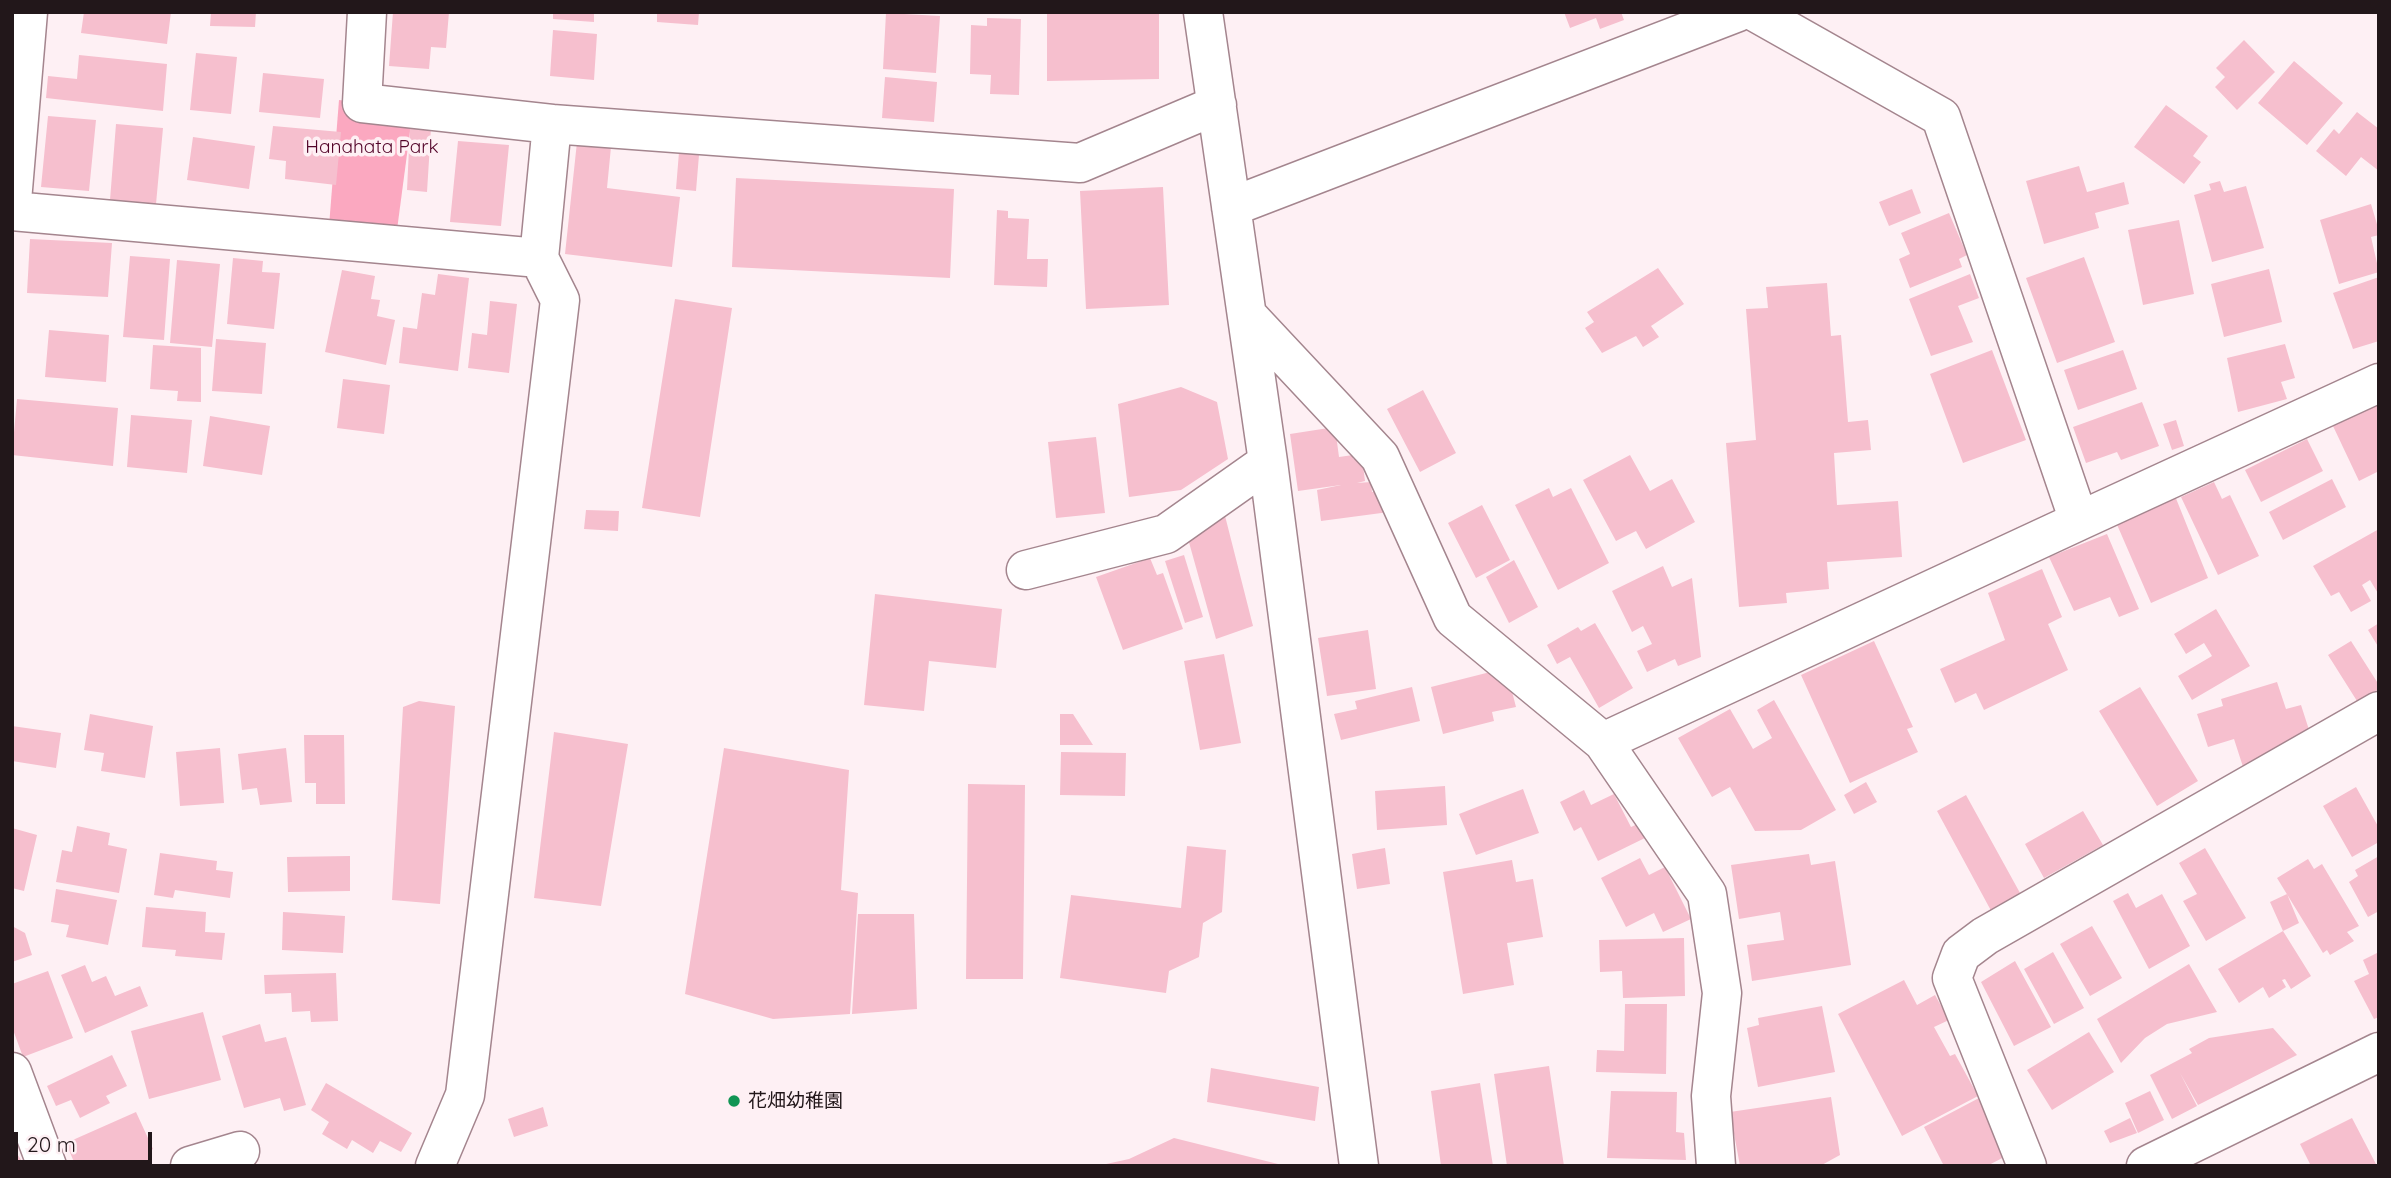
<!DOCTYPE html>
<html>
<head>
<meta charset="utf-8">
<style>
	body { margin:0 }
	#map { position:relative; width:2391px; height:1178px; overflow:hidden; background:#fef0f4; font-family:Quicksand,sans-serif }
	canvas { display:block }
	.frame { position:absolute; inset:0; border:14px solid #22171a; pointer-events:none }
	.scale { position:absolute; left:14px; top:1132px; width:138px; height:32px; box-sizing:border-box; border:4px solid #22171a; border-top:0; padding-left:9px; font-size:21px; line-height:24px; white-space:nowrap; color:#22171a; -webkit-text-stroke:5px #fef0f4; paint-order:stroke }
</style>
</head>
<body>
<div id="map">
<canvas width="2391" height="1178"></canvas>
<div class="frame"></div>
<div class="scale">20 m</div>
</div>
<script>
const g = document.querySelector('canvas').getContext('2d');
g.lineJoin = 'round';
function fillPath(path, color) { g.fillStyle = color; g.fill(path, 'evenodd'); }
const poly = rows => new Path2D(rows.map(r => 'M' + r).join(''));
function strokePath(path, color, width, dash) { g.strokeStyle = color; g.lineWidth = width; g.lineCap = dash ? 'butt' : 'round'; g.setLineDash(dash || []); g.stroke(path); }
function drawText(font, color, halo, rows, align = 'center') {
  g.font = font + ' Quicksand,"Noto Sans JP",sans-serif'; g.lineWidth = 7; g.setLineDash([]); g.textBaseline = 'middle'; g.strokeStyle = halo; g.fillStyle = color; for (const [text, x, y, turn = 0] of rows) {
    g.save(); g.translate(x, y); g.rotate((+turn || 0) * Math.PI / 180); g.textAlign = isNaN(turn) ? turn : align; if (halo) g.strokeText(text, 0, 0); g.fillText(text, 0, 0); g.restore();
  }
}
const green = poly([
	[339,100,413,109,395,245,328,239]
]);
const building = poly([
	[84,12,171,12,167,44,81,33],
	[211,12,256,12,255,27,210,26],
	[393,12,449,12,446,48,431,47,429,69,389,66],
	[553,12,594,12,594,22,553,19],
	[657,12,699,12,698,25,657,22],
	[1047,12,1159,12,1159,79,1047,81],
	[1564,12,1621,12,1624,20,1600,29,1596,18,1570,28],
	[886,13,940,16,936,73,883,69],
	[987,18,1021,19,1019,95,990,94,991,75,970,74,971,25,987,26],
	[553,30,597,34,594,80,550,76],
	[2244,40,2275,72,2237,110,2215,87,2225,77,2216,68],
	[196,53,237,57,231,114,190,110],
	[79,55,167,64,163,111,46,98,48,76,77,79],
	[2294,61,2343,103,2307,145,2258,103],
	[263,73,324,79,320,118,259,112],
	[885,77,937,82,934,122,882,118],
	[2166,105,2208,136,2193,156,2201,162,2184,184,2134,147],
	[2357,112,2379,129,2379,171,2361,157,2346,176,2316,151,2334,129,2339,134],
	[48,116,96,120,89,191,41,187],
	[116,124,163,128,156,204,110,200],
	[273,126,341,132,336,185,285,179,286,161,269,159],
	[410,127,431,128,427,192,407,190],
	[193,137,255,146,249,189,187,180],
	[458,141,509,145,501,226,450,222],
	[577,142,611,147,607,188,680,197,672,267,565,254],
	[679,152,699,155,696,191,676,189],
	[2079,166,2087,192,2124,182,2129,204,2095,213,2099,228,2044,244,2026,181],
	[736,178,954,189,950,278,732,267],
	[2220,181,2224,192,2246,186,2264,248,2212,262,2194,195,2211,190,2209,184],
	[1163,187,1169,305,1086,309,1080,191],
	[1912,189,1921,213,1889,226,1879,202],
	[2371,204,2379,231,2379,235,2371,237,2379,272,2339,284,2320,220],
	[997,210,1008,211,1008,218,1029,219,1027,259,1048,259,1047,287,994,285],
	[1949,213,1967,255,1959,259,1962,267,1910,288,1899,259,1910,254,1901,233],
	[2179,220,2194,294,2143,305,2128,230],
	[30,239,112,243,108,297,27,293],
	[130,256,170,259,164,340,123,337],
	[2084,257,2115,342,2057,363,2026,278],
	[233,258,263,261,262,272,280,273,274,329,227,324],
	[177,260,220,264,212,347,170,343],
	[1658,268,1684,304,1651,326,1659,337,1643,347,1636,336,1602,353,1585,328,1594,322,1587,312],
	[2269,269,2282,322,2224,337,2211,284],
	[342,270,375,276,371,299,380,300,377,316,395,320,386,365,325,352],
	[438,274,469,278,458,371,399,363,403,327,417,329,422,293,435,295],
	[1970,274,1979,298,1958,306,1973,342,1931,356,1909,299],
	[2379,277,2379,341,2353,349,2333,293],
	[1827,283,1831,336,1841,335,1848,422,1868,420,1871,450,1834,453,1837,505,1898,501,1902,557,1827,562,1829,589,1786,593,1787,603,1739,607,1726,443,1756,440,1746,309,1768,308,1766,287],
	[675,299,732,308,700,517,642,508],
	[490,301,517,304,509,373,468,368,472,333,487,335],
	[49,330,109,335,106,382,45,377],
	[216,339,266,343,262,394,212,391],
	[2285,344,2295,378,2281,382,2287,399,2238,412,2227,358],
	[153,345,201,348,201,402,177,401,178,391,150,389],
	[1992,350,2026,440,1963,463,1930,374],
	[2123,350,2137,389,2078,410,2064,370],
	[343,379,390,385,384,434,337,428],
	[1181,387,1217,402,1228,459,1181,490,1129,497,1118,404],
	[1423,390,1456,453,1420,472,1387,409],
	[17,399,118,408,113,466,12,455],
	[2142,402,2159,446,2121,460,2117,452,2086,463,2073,427],
	[2379,403,2379,471,2359,481,2333,426],
	[131,415,192,420,187,473,127,467],
	[210,416,270,426,262,475,203,466],
	[2176,420,2184,446,2172,450,2163,424],
	[1335,427,1339,457,1353,455,1353,459,1362,458,1365,481,1357,483,1371,482,1372,492,1386,490,1389,512,1321,521,1317,490,1341,485,1298,491,1290,434],
	[1096,437,1105,513,1056,518,1048,442],
	[2307,439,2323,471,2261,502,2245,470],
	[1630,455,1650,491,1672,479,1695,522,1646,549,1636,531,1616,541,1583,480],
	[2332,479,2346,507,2283,540,2269,512],
	[2214,482,2222,499,2230,495,2259,556,2218,575,2181,497],
	[1549,488,1553,497,1571,488,1609,563,1558,590,1515,505],
	[2175,496,2208,578,2151,603,2115,520],
	[1222,504,1253,626,1216,639,1185,528],
	[1482,505,1510,560,1476,578,1448,523],
	[586,510,619,511,618,531,584,529],
	[2379,529,2379,595,2370,580,2362,585,2371,601,2351,612,2339,592,2331,596,2313,566],
	[2107,534,2139,609,2119,617,2110,597,2074,611,2049,557],
	[1184,555,1203,617,1185,623,1165,561],
	[1150,558,1157,575,1163,573,1183,629,1123,650,1096,577],
	[1514,560,1538,607,1509,623,1486,577],
	[1663,566,1672,587,1692,578,1701,657,1678,666,1675,659,1647,672,1637,651,1652,644,1643,626,1632,632,1612,591],
	[2042,569,2062,617,2048,624,2068,670,1984,710,1976,693,1955,703,1940,669,2005,640,1988,593],
	[875,594,1002,609,996,668,929,661,924,711,864,705],
	[2216,609,2250,666,2192,700,2178,676,2212,656,2204,643,2186,654,2174,634],
	[1595,623,1633,688,1599,708,1570,657,1557,664,1547,645,1578,627,1581,631],
	[2379,623,2379,648,2368,630],
	[1368,630,1376,689,1327,696,1318,638],
	[1874,641,1913,727,1907,729,1918,752,1850,783,1801,675],
	[2351,641,2379,685,2379,689,2357,701,2328,655],
	[1224,654,1241,743,1200,750,1184,661],
	[1506,668,1516,707,1492,712,1494,721,1443,734,1431,687],
	[2277,682,2286,709,2301,705,2311,736,2245,773,2234,739,2208,747,2197,714,2223,706,2221,699],
	[1412,687,1420,721,1341,740,1334,714,1357,709,1355,701],
	[2140,687,2198,781,2157,806,2099,711],
	[1774,700,1836,810,1801,830,1755,831,1730,787,1712,797,1678,738,1730,709,1753,749,1772,738,1757,710],
	[419,701,455,706,440,904,392,900,403,707],
	[90,714,153,726,145,778,101,771,104,753,84,750],
	[1060,714,1073,714,1093,745,1060,745],
	[12,726,61,733,56,768,12,761],
	[554,732,628,744,601,906,534,898],
	[304,735,344,735,345,804,316,804,316,783,305,783],
	[220,748,224,803,180,806,176,752],
	[286,748,292,802,260,805,257,788,242,790,238,754],
	[724,748,849,770,841,890,858,893,850,1014,773,1019,685,994],
	[1061,752,1126,753,1125,796,1060,795],
	[1866,782,1877,802,1854,814,1844,795],
	[968,784,1025,785,1023,979,966,979],
	[1445,786,1447,825,1377,830,1375,791],
	[2356,787,2379,828,2379,842,2352,857,2323,806],
	[1523,789,1539,833,1476,855,1459,814],
	[1584,790,1591,805,1614,794,1631,827,1642,822,1649,836,1598,861,1581,827,1574,831,1560,802],
	[1966,795,2025,902,1995,918,1937,811],
	[2083,811,2103,845,2044,878,2025,844],
	[77,826,110,833,108,845,127,849,119,893,56,882,62,850,72,852],
	[12,828,37,835,24,891,12,888],
	[1187,846,1226,850,1222,912,1203,923,1199,957,1169,971,1166,993,1060,978,1071,895,1181,908],
	[1385,848,1390,884,1357,889,1352,854],
	[2205,848,2246,918,2206,941,2183,901,2197,894,2179,863],
	[160,853,217,861,216,870,233,872,230,898,175,890,173,898,154,895],
	[1809,854,1811,865,1835,861,1851,965,1752,981,1747,945,1784,940,1780,912,1739,919,1731,865],
	[350,856,350,891,288,892,287,857],
	[2379,856,2379,911,2368,917,2349,882,2358,876,2355,870],
	[1640,858,1649,875,1665,867,1691,919,1663,932,1654,913,1626,927,1601,878],
	[2308,859,2314,869,2322,864,2359,926,2347,932,2354,941,2330,955,2327,950,2323,953,2277,878],
	[1512,860,1516,882,1533,879,1543,937,1507,943,1514,985,1463,994,1443,872],
	[56,889,117,900,108,945,66,937,69,925,51,922],
	[2128,893,2136,908,2162,894,2190,946,2149,969,2113,901],
	[2287,894,2299,923,2283,931,2311,976,2291,989,2285,979,2282,980,2286,987,2269,998,2263,987,2239,1003,2218,969,2283,931,2270,902],
	[146,907,206,912,205,932,225,933,222,960,175,956,176,950,142,947],
	[283,912,345,916,343,953,282,950],
	[858,914,914,914,917,1009,852,1014],
	[12,926,25,933,32,955,12,962],
	[2092,926,2122,978,2090,996,2060,944],
	[1684,938,1685,996,1623,998,1622,971,1600,972,1599,940],
	[2053,952,2084,1008,2054,1024,2024,969],
	[2379,952,2379,1017,2374,1019,2354,981,2369,974,2363,960],
	[2015,961,2051,1027,2014,1046,1981,982],
	[2189,964,2217,1012,2167,1024,2145,1038,2121,1063,2097,1019],
	[85,965,92,982,106,976,115,996,140,986,148,1006,85,1033,61,975],
	[48,971,73,1038,23,1057,12,1027,12,984],
	[336,973,338,1021,311,1022,310,1011,292,1012,291,993,265,994,264,975],
	[1904,980,1917,1005,1935,995,1949,1020,1934,1027,1950,1056,1955,1054,1978,1096,1902,1136,1838,1014],
	[1625,1004,1667,1004,1666,1074,1596,1072,1597,1050,1624,1051],
	[1822,1006,1835,1072,1758,1087,1747,1028,1759,1025,1758,1018],
	[203,1012,221,1080,149,1099,131,1031],
	[260,1024,265,1042,286,1037,306,1105,284,1111,280,1098,244,1108,222,1036],
	[2273,1028,2297,1055,2198,1105,2180,1073,2197,1106,2172,1119,2150,1075,2192,1053,2189,1049,2209,1038],
	[2089,1032,2114,1072,2052,1110,2027,1070],
	[112,1055,127,1086,106,1096,110,1103,80,1118,71,1100,56,1106,47,1086],
	[1549,1066,1564,1166,1507,1166,1494,1074],
	[1211,1068,1319,1087,1315,1121,1207,1102],
	[326,1083,412,1133,401,1152,380,1141,373,1153,352,1140,347,1149,322,1134,329,1122,311,1110],
	[1480,1083,1493,1166,1441,1166,1431,1091],
	[1611,1091,1677,1092,1676,1132,1684,1133,1686,1160,1607,1158],
	[2150,1091,2164,1120,2138,1133,2125,1103],
	[1831,1097,1840,1155,1820,1166,1740,1166,1730,1112],
	[1979,1098,2008,1155,1987,1166,1944,1166,1924,1127],
	[543,1107,548,1126,514,1137,508,1119],
	[136,1112,153,1149,148,1152,150,1159,134,1166,83,1166,80,1160,74,1162,66,1143],
	[2130,1118,2137,1133,2110,1143,2104,1131],
	[2352,1118,2377,1166,2311,1166,2300,1144],
	[1174,1138,1282,1165,1282,1166,1097,1166,1129,1159],
	[12,1146,25,1166,12,1166]
]);
const street = poly([
	[367,12,362,103,552,124,539,258,560,300,465,1095,435,1166],
	[1203,12,1268,462,1359,1166],
	[552,124,1080,163,1217,105],
	[12,201,28,12],
	[1231,207,1738,12],
	[12,211,539,258],
	[1247,315,1380,457,1453,618,1603,742,1707,894,1722,993,1711,1096,1716,1166],
	[2079,521,2379,383],
	[1026,570,1166,534,1268,462],
	[1603,742,2079,521,1941,117,1755,12],
	[12,1072,47,1166],
	[190,1166,240,1151],
	[2027,1166,1952,978,1961,954,1985,936,2379,711]
]);
const secondary = poly([
	[2146,1166,2379,1052]
]);
const markers = [
	[734,1101,7,"#119554"]
];
const parkNames = [
	["Hanahata Park",372,147]
];
const poiNames = [
	["花畑幼稚園",748,1101]
];
fillPath(green, '#fba8c0');
fillPath(building, '#f6bfce');
strokePath(street, '#a4858e', 41);
strokePath(secondary, '#a4858e', 41);
strokePath(street, '#fff', 38);
strokePath(secondary, '#fff', 38);
for (const [x, y, r, color] of markers) { const dot = new Path2D(); dot.arc(x, y, r, 0, 2 * Math.PI); g.fillStyle = color; g.fill(dot); strokePath(dot, '#fef0f4', 2.5); }
drawText('19px', '#520328', '#fef0f4', parkNames);
drawText('19px', '#22171a', '#fef0f4', poiNames, 'left');
</script>
</body>
</html>
